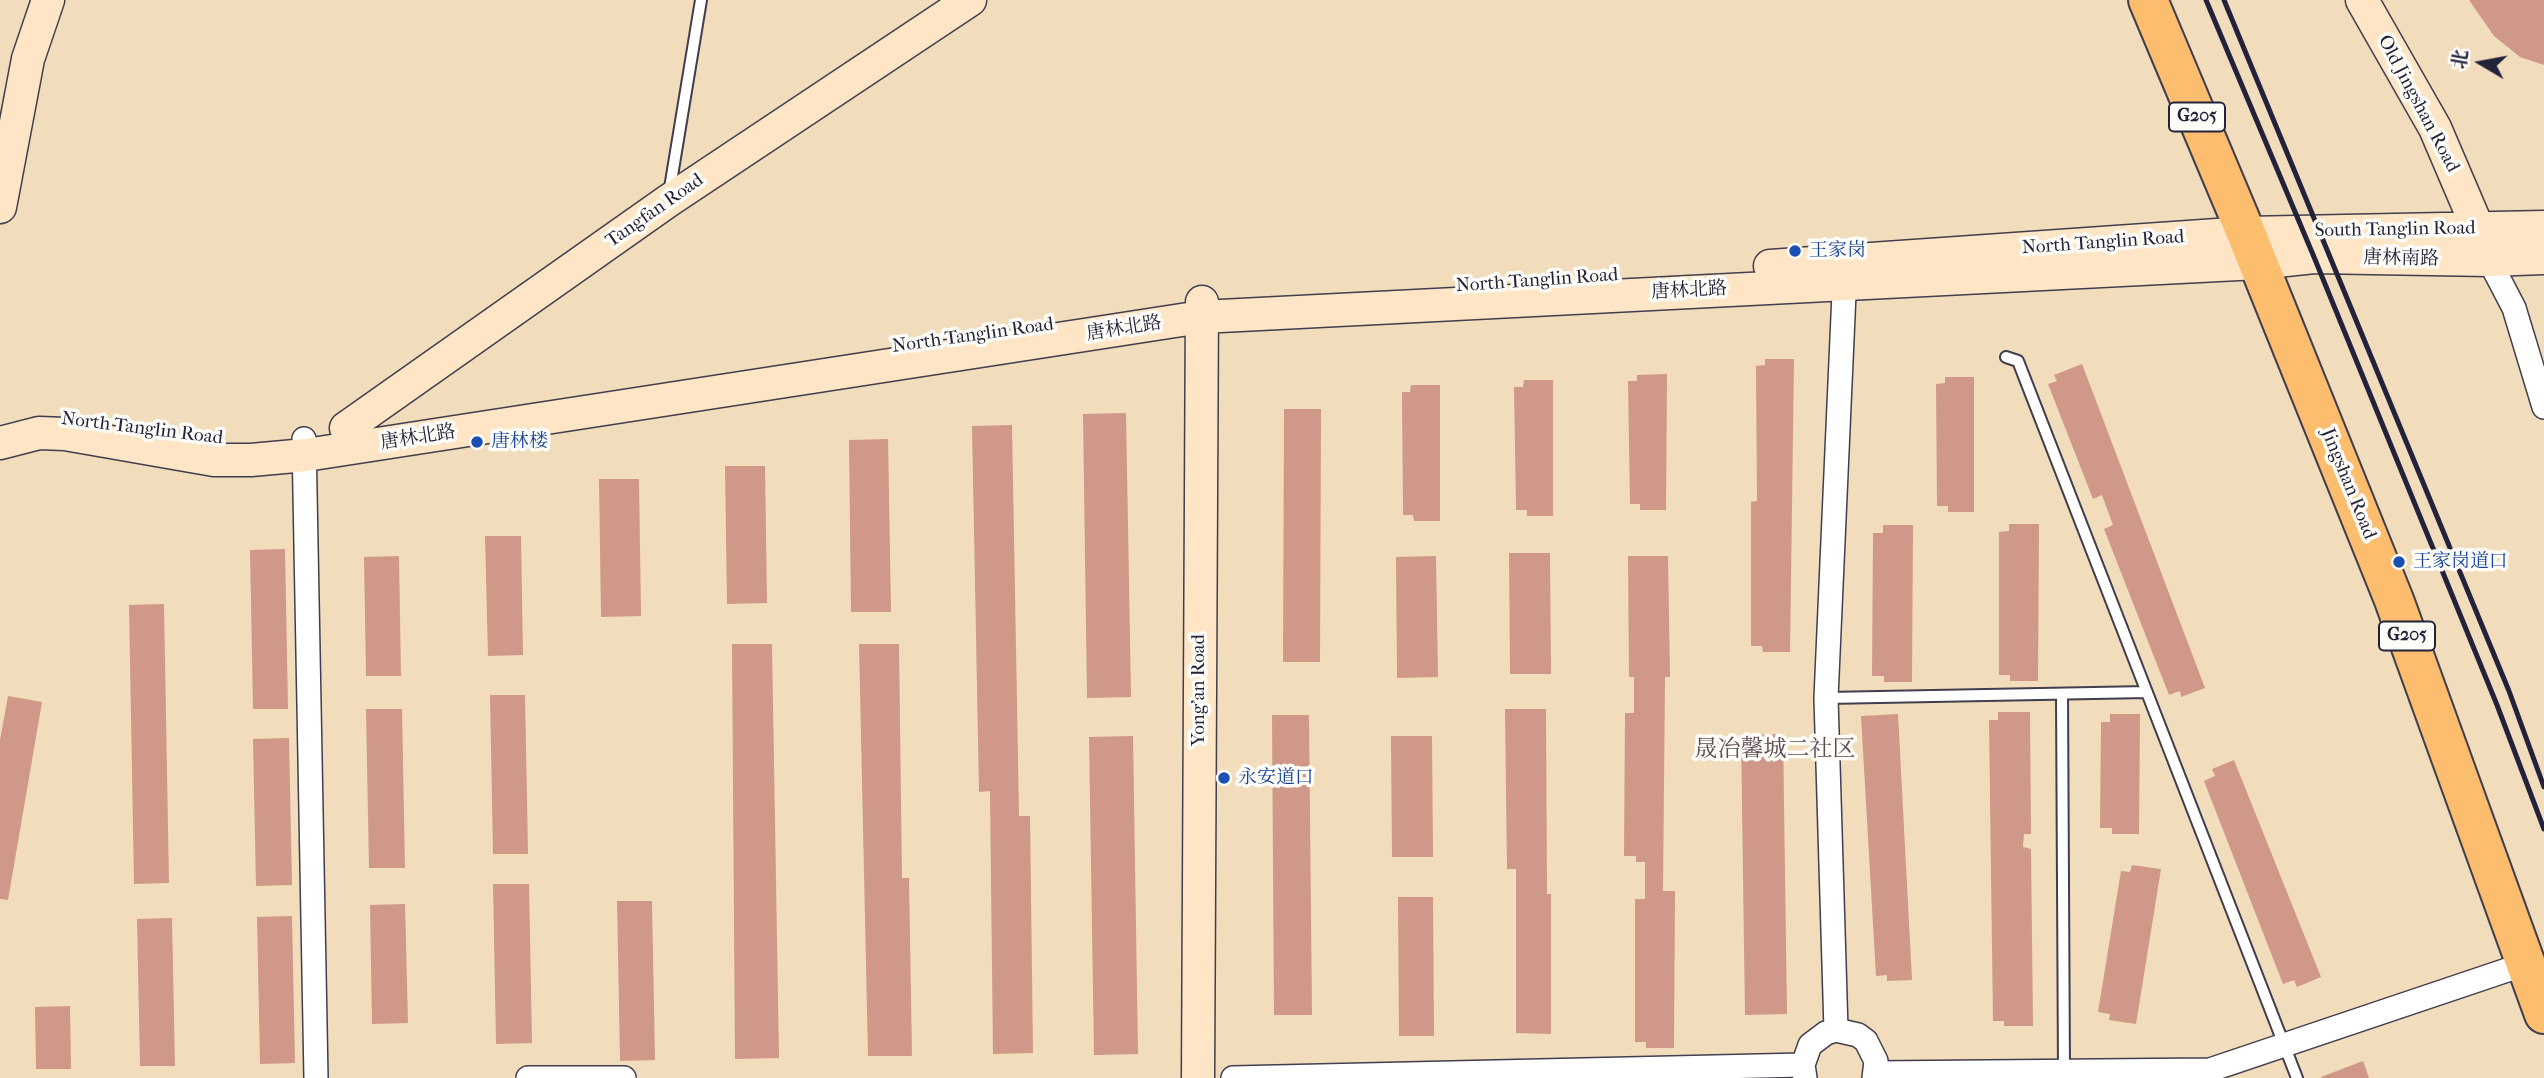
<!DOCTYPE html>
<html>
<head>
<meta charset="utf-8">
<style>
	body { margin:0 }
	#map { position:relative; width:2544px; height:1078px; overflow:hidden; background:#f1dcbc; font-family:"IM FELL French Canon","Noto Serif SC",serif }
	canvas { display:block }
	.north { position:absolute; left:2446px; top:28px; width:70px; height:70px; -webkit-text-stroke:5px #fdfcf7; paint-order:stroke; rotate:280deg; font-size:19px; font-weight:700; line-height:28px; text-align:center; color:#22223b }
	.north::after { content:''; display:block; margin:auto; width:24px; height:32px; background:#22223b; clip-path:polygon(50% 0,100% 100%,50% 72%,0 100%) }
</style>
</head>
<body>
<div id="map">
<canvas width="2544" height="1078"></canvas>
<div class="north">北</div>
</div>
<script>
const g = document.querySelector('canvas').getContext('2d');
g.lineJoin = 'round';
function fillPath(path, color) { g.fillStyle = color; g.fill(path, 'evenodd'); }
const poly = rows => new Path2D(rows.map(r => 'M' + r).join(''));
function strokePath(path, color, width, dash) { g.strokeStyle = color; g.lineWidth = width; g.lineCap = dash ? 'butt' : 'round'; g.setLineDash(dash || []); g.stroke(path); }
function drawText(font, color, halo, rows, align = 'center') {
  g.font = font + ' "IM FELL French Canon","Noto Serif SC",serif'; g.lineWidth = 7; g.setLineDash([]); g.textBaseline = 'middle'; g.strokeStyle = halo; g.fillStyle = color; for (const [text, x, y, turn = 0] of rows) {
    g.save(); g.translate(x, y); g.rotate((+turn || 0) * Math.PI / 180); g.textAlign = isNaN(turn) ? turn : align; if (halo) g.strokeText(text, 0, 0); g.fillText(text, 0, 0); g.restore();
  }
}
const building = poly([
	[2469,0,2544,0,2544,65,2520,57,2494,36],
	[1765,359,1794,359,1790,652,1763,652,1762,646,1751,646,1751,502,1757,501,1756,366,1765,365],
	[2082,364,2205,688,2181,697,2180,691,2169,695,2104,529,2113,525,2102,495,2093,499,2048,384,2057,381,2054,375],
	[1667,374,1666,510,1640,510,1640,504,1630,504,1628,381,1637,381,1637,375],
	[1945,377,1974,377,1974,512,1948,512,1948,506,1937,506,1936,384,1945,383],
	[1524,380,1553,380,1553,516,1527,516,1527,510,1516,510,1514,387,1523,387],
	[1411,385,1440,385,1440,521,1414,521,1413,515,1403,515,1402,392,1410,392],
	[1284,409,1321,409,1320,662,1283,662],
	[1126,413,1131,697,1087,698,1083,414],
	[1012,425,1019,816,1030,816,1033,1053,993,1054,990,791,979,792,972,426],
	[888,439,891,612,851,612,849,440],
	[725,466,765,466,767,603,727,604],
	[599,479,639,479,641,616,601,617],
	[2009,524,2039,524,2038,681,2010,681,2010,675,1999,675,1999,532,2009,531],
	[1883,525,1913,525,1912,682,1884,682,1884,676,1872,676,1873,533,1883,533],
	[485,536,521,536,523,655,488,656],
	[285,549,288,709,253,709,250,550],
	[1509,553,1550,553,1551,674,1510,674],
	[399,556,401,676,366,676,364,557],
	[1436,556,1438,677,1397,678,1396,557],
	[1628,556,1668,556,1670,677,1665,677,1663,891,1675,891,1674,1048,1646,1048,1646,1042,1635,1042,1635,899,1645,899,1645,862,1636,862,1636,856,1624,856,1625,713,1634,713,1634,677,1629,677],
	[164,604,169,883,134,884,129,605],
	[732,644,772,644,779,1058,735,1059],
	[859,644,899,644,902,878,909,878,912,1056,868,1056],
	[490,695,525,695,528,854,493,854],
	[8,696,42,702,8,900,0,899,0,740],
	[366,709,402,709,405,868,369,868],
	[1505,709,1546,709,1547,894,1551,894,1551,1034,1516,1033,1516,869,1507,869],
	[1998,712,2030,712,2031,834,2024,834,2023,847,2031,849,2033,1026,2004,1026,2004,1021,1993,1021,1989,720,1998,720],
	[1898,714,1912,980,1887,981,1887,975,1876,976,1861,716],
	[2110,714,2140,714,2139,834,2112,834,2112,828,2100,828,2101,722,2110,722],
	[1272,715,1309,715,1312,1015,1274,1015],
	[1783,734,1787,1014,1745,1015,1741,735],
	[1133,736,1138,1054,1094,1055,1089,737],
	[1391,736,1432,736,1433,857,1392,857],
	[289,738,292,885,256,886,253,739],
	[2234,760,2321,977,2297,987,2294,980,2283,984,2204,781,2215,776,2212,769],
	[2132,865,2161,869,2136,1024,2109,1020,2110,1014,2098,1012,2121,871,2130,872],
	[493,884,529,884,532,1043,496,1044],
	[1398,897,1433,897,1434,1036,1399,1036],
	[617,901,652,901,655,1060,620,1061],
	[405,904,408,1023,372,1024,370,905],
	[292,916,295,1063,260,1064,257,917],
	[172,918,175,1066,140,1066,137,919],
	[70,1006,71,1069,36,1069,35,1007],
	[2363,1061,2369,1078,2321,1078,2321,1077]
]);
const lane = poly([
	[669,194,701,0],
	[2006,357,2018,361,2297,1078],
	[2062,694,2064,1072],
	[1826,698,2147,692]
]);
const street = poly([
	[2489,260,2514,308,2544,407],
	[304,439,316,1078],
	[1836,1030,1826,698,1845,271],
	[1876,1073,2210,1070,2525,964],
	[528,1078,624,1078],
	[1233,1078,1803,1065],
	[1805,1078,1803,1065,1810,1045,1826,1033,1836,1030,1858,1035,1866,1041,1876,1061,1874,1078]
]);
const secondary = poly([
	[2362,0,2435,128,2485,245],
	[0,207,28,59,48,0],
	[1770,266,2246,233,2544,227],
	[346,428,668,201,970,0],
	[0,443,39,433,65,434,214,460,251,460,306,455,1201,317,2258,263,2314,257,2489,260,2544,258],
	[1198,1078,1202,302]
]);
const highway = poly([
	[2148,0,2246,233,2394,600,2544,1014]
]);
const rail = poly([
	[2206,0,2314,257,2497,705,2544,829],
	[2224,0,2509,691,2544,787]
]);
const markers = [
	[1795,251,7,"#1a4fb4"],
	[477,442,7,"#1a4fb4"],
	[2399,562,7,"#1a4fb4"],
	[1224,778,7,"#1a4fb4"]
];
const shields = [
	[2197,117,56],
	[2407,636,56]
];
const shieldNames = [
	["G205",2197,117],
	["G205",2407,636]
];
const streetNames = [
	["Old Jingshan Road",2418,104,62],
	["Tangfan Road",655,211,-35],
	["South Tanglin Road",2395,230,-1],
	["North Tanglin Road",2103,243,-4],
	["唐林南路",2401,259,1],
	["North Tanglin Road",1537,281,-4],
	["唐林北路",1689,291,-3],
	["唐林北路",1124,329,-9],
	["North Tanglin Road",973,336,-8],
	["North Tanglin Road",142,429,7],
	["唐林北路",418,438,-9],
	["Jingshan Road",2348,484,68],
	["Yong'an Road",1199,690,-90]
];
const transitNames = [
	["王家岗",1809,251],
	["唐林楼",491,442],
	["王家岗道口",2413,562],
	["永安道口",1238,778]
];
const quarterNames = [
	["晟冶馨城二社区",1775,750]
];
fillPath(building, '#d09888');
strokePath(lane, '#413e4e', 14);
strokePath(street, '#413e4e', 26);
strokePath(secondary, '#413e4e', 35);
strokePath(highway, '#413e4e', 42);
strokePath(lane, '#fff', 10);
strokePath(street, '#fff', 23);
strokePath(secondary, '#fee5c5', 32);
strokePath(highway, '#fcbd6f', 38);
strokePath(rail, '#22223b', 5);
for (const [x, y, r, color] of markers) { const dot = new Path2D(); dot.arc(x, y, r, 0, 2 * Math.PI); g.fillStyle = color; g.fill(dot); strokePath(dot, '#fdfcf7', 2.5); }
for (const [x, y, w] of shields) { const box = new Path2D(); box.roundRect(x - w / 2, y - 14.5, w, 29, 5); g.fillStyle = '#fdfcf7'; g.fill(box); strokePath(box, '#22223b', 2); }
drawText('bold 18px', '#22223b', null, shieldNames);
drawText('19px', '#22223b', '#fdfcf7', streetNames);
drawText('19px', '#164399', '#fdfcf7', transitNames, 'left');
drawText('23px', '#5f4b56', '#fdfcf7', quarterNames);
</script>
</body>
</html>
